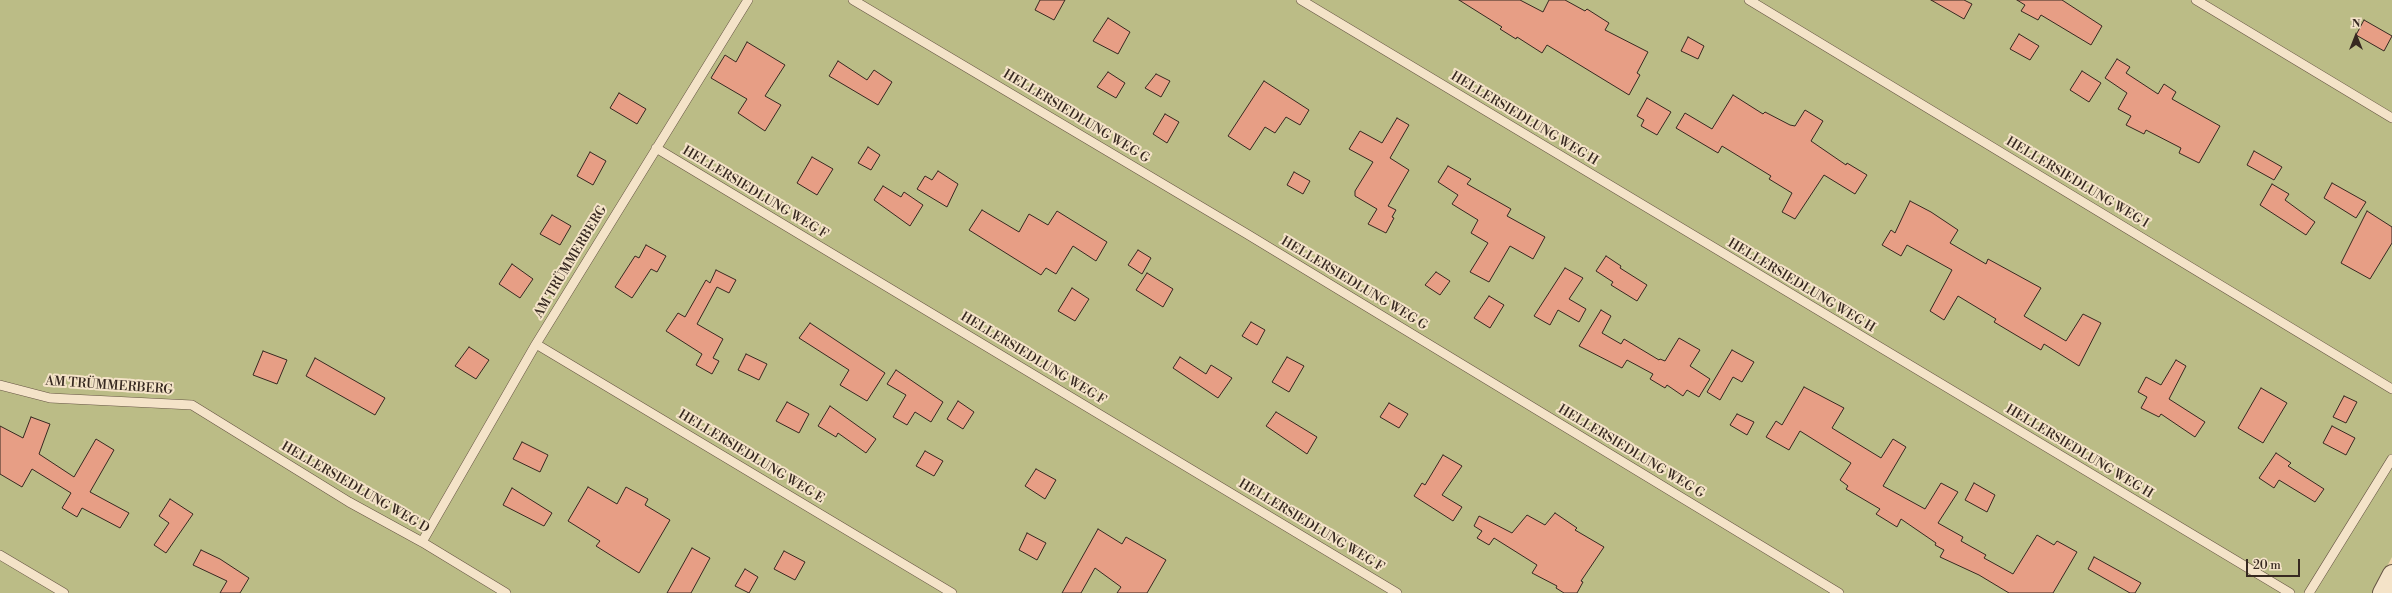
<!DOCTYPE html>
<html>
<head>
<meta charset="utf-8">
<style>
	body { margin:0 }
	#map { position:relative; width:2392px; height:593px; overflow:hidden; background:#eed4aa; font-family:"Libre Bodoni",serif }
	canvas { display:block }
	.north { position:absolute; left:2336px; top:16px; width:40px; height:40px; -webkit-text-stroke:3px #f4e3c8; paint-order:stroke; rotate:0deg; font-size:11px; font-weight:700; line-height:16px; text-align:center; color:#372921 }
	.north::after { content:''; display:block; margin:auto; width:14px; height:18px; background:#372921; clip-path:polygon(50% 0,100% 100%,50% 72%,0 100%) }
	.scale { position:absolute; left:2246px; top:559px; width:54px; height:18px; box-sizing:border-box; border:2px solid #372921; border-top:0; padding-left:5px; font-size:12px; line-height:14px; white-space:nowrap; color:#372921; -webkit-text-stroke:3px #f4e3c8; paint-order:stroke }
</style>
</head>
<body>
<div id="map">
<canvas width="2392" height="593"></canvas>
<div class="north">N</div>
<div class="scale">20 m</div>
</div>
<script>
const g = document.querySelector('canvas').getContext('2d');
g.lineJoin = 'round';
function fillPath(path, color) { g.fillStyle = color; g.fill(path, 'evenodd'); }
const poly = rows => new Path2D(rows.map(r => 'M' + r).join(''));
function strokePath(path, color, width, dash) { g.strokeStyle = color; g.lineWidth = width; g.lineCap = dash ? 'butt' : 'round'; g.setLineDash(dash || []); g.stroke(path); }
function drawText(font, color, halo, rows, align = 'center') {
  g.font = font + ' "Libre Bodoni",serif'; g.lineWidth = 4; g.setLineDash([]); g.textBaseline = 'middle'; g.strokeStyle = halo; g.fillStyle = color; for (const [text, x, y, turn = 0] of rows) {
    g.save(); g.translate(x, y); g.rotate((+turn || 0) * Math.PI / 180); g.textAlign = isNaN(turn) ? turn : align; if (halo) g.strokeText(text, 0, 0); g.fillText(text, 0, 0); g.restore();
  }
}
const green = poly([
	[0,0,2392,0,2392,557,2373,593,0,593]
]);
const building = poly([
	[1040,0,1065,0,1054,20,1035,10,1040,0],
	[1459,0,1520,0,1543,12,1549,0,1565,0,1585,11,1587,9,1609,23,1605,30,1648,52,1637,73,1640,75,1629,95,1547,45,1542,53,1517,37,1516,39,1500,29,1502,27,1459,0],
	[1931,0,1964,0,1972,4,1964,19,1931,0],
	[2017,0,2062,0,2102,26,2091,45,2041,15,2038,20,2021,11,2025,5,2017,0],
	[1108,18,1130,32,1118,54,1093,41,1108,18],
	[2364,20,2392,36,2384,51,2356,35,2364,20],
	[2019,34,2039,46,2030,60,2010,49,2019,34],
	[1688,37,1704,46,1698,59,1681,51,1688,37],
	[747,42,785,65,765,96,781,105,765,131,738,113,747,99,711,78,725,55,736,62,747,42],
	[2117,59,2130,67,2126,73,2158,94,2164,84,2176,92,2172,99,2220,126,2199,163,2179,153,2181,148,2146,130,2144,134,2126,125,2131,116,2118,109,2127,93,2105,78,2117,59],
	[838,61,867,80,874,70,892,82,878,105,829,76,838,61],
	[2082,71,2101,83,2089,102,2070,90,2082,71],
	[1108,72,1125,83,1116,98,1097,87,1108,72],
	[1156,74,1170,81,1161,97,1145,88,1156,74],
	[1264,81,1309,110,1300,125,1286,117,1275,133,1265,127,1250,150,1228,136,1264,81],
	[619,93,646,109,637,124,610,108,619,93],
	[1733,95,1763,114,1765,112,1790,125,1795,126,1805,110,1823,121,1811,141,1846,165,1847,163,1867,175,1855,194,1824,175,1795,219,1782,212,1792,193,1769,179,1771,176,1722,146,1718,153,1676,128,1685,113,1712,129,1733,95],
	[1647,98,1671,112,1657,135,1641,126,1644,120,1637,116,1647,98],
	[1165,114,1179,122,1167,143,1153,134,1165,114],
	[1397,118,1409,125,1390,158,1409,170,1388,206,1396,210,1392,217,1394,218,1386,233,1368,224,1377,209,1355,196,1355,191,1373,162,1349,149,1360,131,1382,143,1397,118],
	[868,147,880,155,871,170,858,163,868,147],
	[2254,151,2282,167,2274,180,2247,165,2254,151],
	[590,152,606,161,593,185,577,176,590,152],
	[812,157,833,169,817,195,797,183,812,157],
	[1448,166,1471,179,1467,184,1511,209,1507,216,1545,237,1533,259,1510,246,1489,282,1470,272,1488,243,1471,233,1478,220,1452,204,1458,195,1438,182,1448,166],
	[938,171,958,184,947,207,917,189,925,176,932,180,938,171],
	[1294,172,1310,181,1303,194,1287,185,1294,172],
	[2332,183,2366,202,2356,218,2324,198,2332,183],
	[2272,184,2289,194,2285,200,2315,222,2306,235,2260,205,2272,184],
	[883,186,901,197,904,192,923,205,910,226,874,200,883,186],
	[1910,201,1931,212,1958,230,1950,243,1986,264,1988,259,2041,288,2024,316,2066,341,2083,314,2101,323,2079,366,2044,344,2041,350,1994,322,1996,319,1958,296,1944,320,1930,311,1952,270,1907,245,1901,256,1882,245,1891,230,1895,233,1910,201],
	[982,210,1019,232,1029,214,1048,225,1057,211,1107,242,1096,261,1073,246,1056,274,1046,268,1041,275,969,230,982,210],
	[2367,211,2392,227,2392,243,2370,279,2341,263,2367,211],
	[552,215,571,226,560,245,540,234,552,215],
	[646,245,666,256,657,272,651,269,632,298,615,287,635,256,639,258,646,245],
	[1138,250,1151,258,1142,274,1128,265,1138,250],
	[1606,256,1621,266,1620,268,1647,285,1637,301,1611,285,1613,282,1596,271,1606,256],
	[512,264,533,279,520,298,499,284,512,264],
	[1565,268,1583,278,1569,299,1586,309,1579,322,1558,310,1550,325,1534,316,1565,268],
	[716,270,736,280,729,293,717,287,697,324,723,339,713,358,719,361,712,374,696,365,702,354,666,331,678,313,685,317,706,280,710,283,716,270],
	[1436,272,1450,281,1440,295,1425,285,1436,272],
	[1147,273,1173,289,1163,307,1136,290,1147,273],
	[1072,288,1089,299,1075,321,1058,311,1072,288],
	[1489,296,1504,305,1490,328,1474,318,1489,296],
	[1601,310,1611,316,1602,333,1621,344,1624,339,1659,360,1660,359,1665,361,1679,338,1700,350,1690,366,1710,379,1699,397,1687,390,1683,396,1667,385,1665,388,1650,379,1653,374,1627,360,1622,368,1579,346,1601,310],
	[1251,322,1265,330,1257,345,1242,336,1251,322],
	[810,323,885,373,867,401,840,385,849,370,799,338,810,323],
	[469,347,489,360,476,379,455,366,469,347],
	[1732,350,1754,362,1742,382,1733,377,1720,400,1707,392,1732,350],
	[263,351,287,360,277,384,253,375,263,351],
	[746,354,767,364,759,380,738,370,746,354],
	[1180,357,1206,374,1211,365,1232,378,1218,398,1173,368,1180,357],
	[1287,357,1304,366,1289,392,1272,382,1287,357],
	[315,358,385,398,375,415,306,376,315,358],
	[2176,360,2186,366,2169,399,2205,422,2195,437,2161,414,2159,417,2141,408,2147,397,2138,392,2146,377,2161,385,2176,360],
	[896,370,943,402,931,422,915,412,907,425,893,417,906,395,887,384,896,370],
	[1804,387,1844,408,1832,428,1881,458,1893,439,1906,447,1883,486,1925,509,1941,483,1958,492,1938,523,1963,537,1961,541,1986,555,1984,558,2013,574,2037,535,2054,545,2057,541,2077,552,2053,593,2009,593,1979,575,1940,557,1944,550,1935,545,1936,543,1901,519,1897,527,1876,514,1880,509,1846,489,1848,486,1840,480,1851,463,1800,431,1789,450,1766,437,1776,421,1782,425,1804,387],
	[2261,388,2287,403,2263,443,2238,428,2261,388],
	[2344,396,2357,402,2346,423,2333,417,2344,396],
	[958,401,974,412,963,429,947,419,958,401],
	[787,402,809,414,799,433,776,421,787,402],
	[1389,403,1408,414,1399,428,1380,417,1389,403],
	[830,406,876,439,866,453,838,433,836,437,818,426,830,406],
	[1276,412,1317,437,1307,454,1266,426,1276,412],
	[1737,414,1754,422,1747,435,1730,425,1737,414],
	[31,417,50,424,39,454,74,477,96,439,114,450,90,492,129,513,120,528,82,508,77,517,62,508,71,493,32,469,22,487,0,474,0,426,23,438,31,417],
	[2332,426,2355,438,2346,455,2323,443,2332,426],
	[522,442,548,455,540,472,513,459,522,442],
	[925,451,943,461,934,476,916,466,925,451],
	[2276,453,2291,463,2288,466,2324,489,2315,502,2279,480,2274,488,2259,478,2276,453],
	[1443,455,1462,466,1442,495,1462,507,1453,521,1414,496,1422,483,1425,485,1443,455],
	[1036,469,1056,480,1045,499,1025,486,1036,469],
	[1974,483,1995,495,1987,512,1965,500,1974,483],
	[588,487,617,504,626,487,648,499,645,505,670,520,639,573,596,546,600,541,568,521,588,487],
	[512,488,552,513,544,526,503,505,512,488],
	[170,499,193,514,166,553,154,545,169,523,159,516,170,499],
	[1555,513,1577,528,1575,530,1604,547,1581,581,1583,582,1577,593,1564,593,1556,588,1557,586,1532,573,1537,565,1494,538,1489,545,1477,538,1482,531,1474,526,1479,516,1512,533,1527,515,1545,525,1555,513],
	[1098,529,1122,544,1126,537,1166,560,1147,593,1117,593,1121,587,1095,568,1081,593,1062,593,1098,529],
	[1027,533,1046,543,1037,560,1019,550,1027,533],
	[692,548,710,558,691,593,667,593,692,548],
	[201,550,220,559,249,578,240,593,220,593,227,581,193,565,201,550],
	[784,551,805,562,795,580,774,569,784,551],
	[2094,557,2141,583,2135,593,2130,593,2088,569,2094,557],
	[745,569,758,577,749,593,735,586,745,569]
]);
const service = poly([
	[853,0,1247,234,1839,593],
	[1301,0,2290,593],
	[1749,0,2392,389],
	[2196,0,2392,118],
	[656,148,1397,593],
	[536,344,952,593],
	[0,385,50,398,192,405,349,502,422,542,506,593],
	[422,542,536,344,748,0],
	[0,555,64,593],
	[2309,593,2392,459]
]);
const minor = poly([
	[2382,593,2392,574]
]);
const streetNames = [
	["HELLERSIEDLUNG WEG G",1076,117,31],
	["HELLERSIEDLUNG WEG H",1524,119,31],
	["HELLERSIEDLUNG WEG I",2077,183,31],
	["HELLERSIEDLUNG WEG F",755,193,31],
	["AM TRÜMMERBERG",571,262,-59],
	["HELLERSIEDLUNG WEG G",1354,284,31],
	["HELLERSIEDLUNG WEG H",1801,286,31],
	["HELLERSIEDLUNG WEG F",1033,359,31],
	["AM TRÜMMERBERG",109,386,4],
	["HELLERSIEDLUNG WEG G",1631,452,31],
	["HELLERSIEDLUNG WEG H",2079,452,31],
	["HELLERSIEDLUNG WEG E",751,457,31],
	["HELLERSIEDLUNG WEG D",355,488,30],
	["HELLERSIEDLUNG WEG F",1311,526,31]
];
fillPath(green, '#bbbc86');
fillPath(building, '#e79e85');
strokePath(building, '#372921', 1);
strokePath(service, '#655443', 10);
strokePath(minor, '#655443', 20);
strokePath(service, '#f4e3c8', 9);
strokePath(minor, '#f4e3c8', 18);
drawText('13px', '#372921', '#f4e3c8', streetNames);
</script>
</body>
</html>
